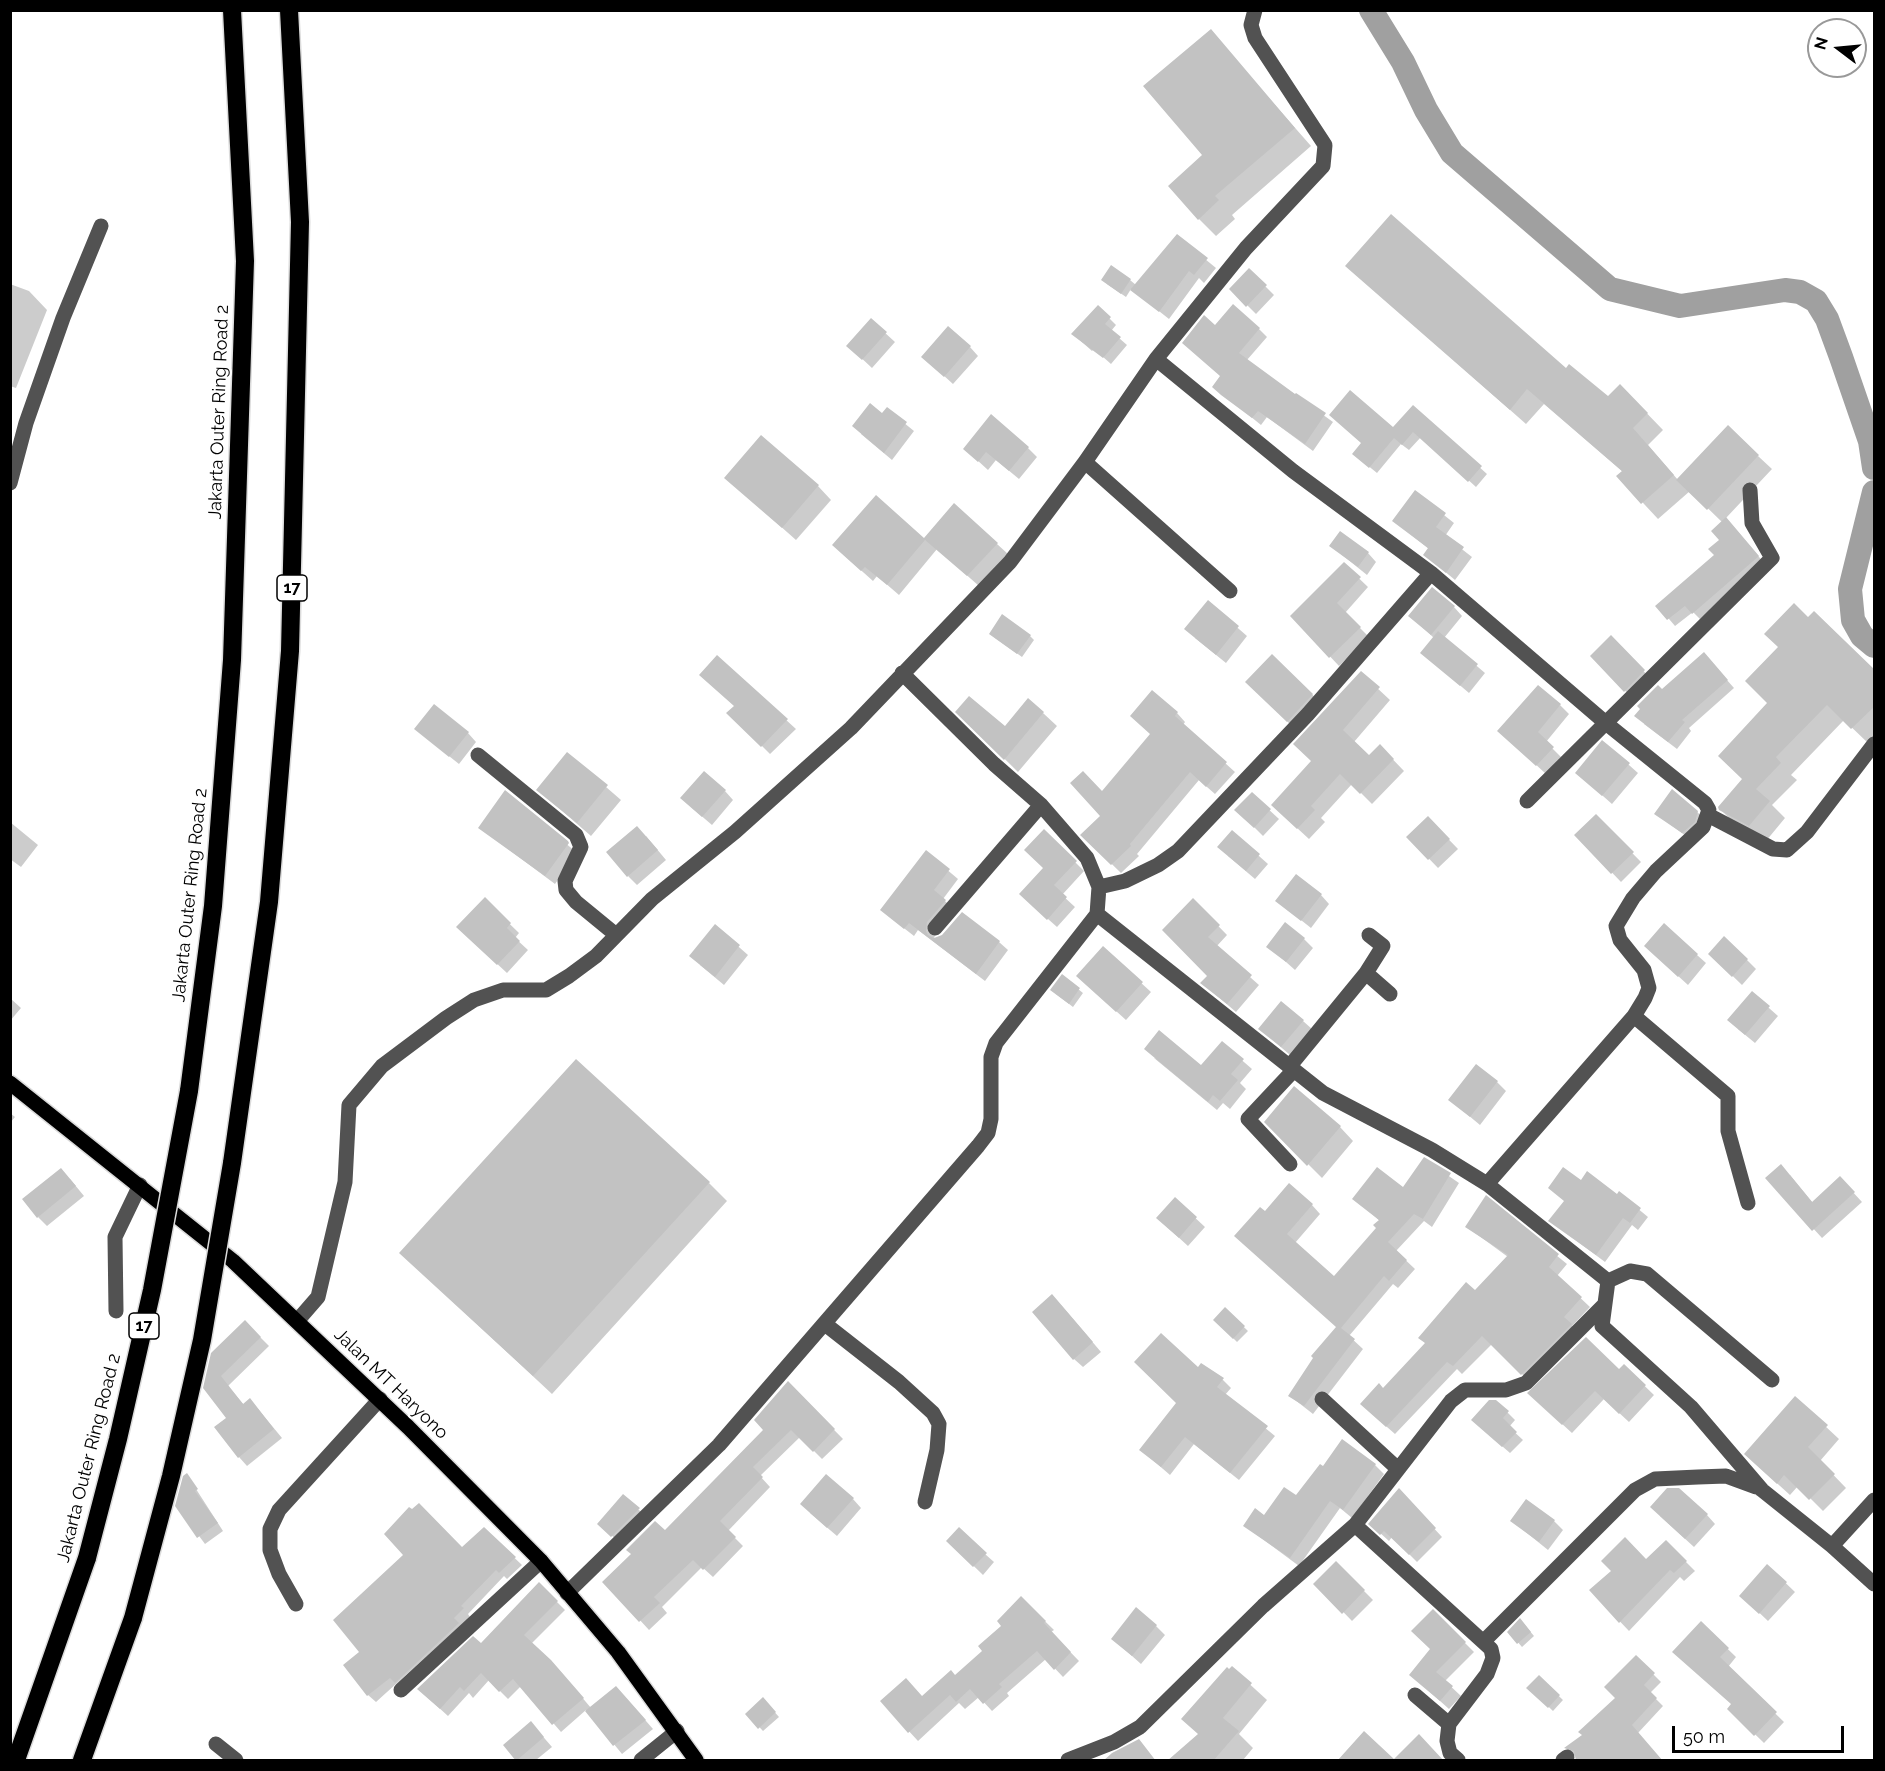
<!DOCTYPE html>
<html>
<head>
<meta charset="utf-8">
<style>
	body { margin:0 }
	#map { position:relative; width:1885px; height:1771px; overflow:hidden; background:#fff; font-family:Raleway,sans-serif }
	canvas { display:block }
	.frame { position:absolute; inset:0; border:12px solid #000; pointer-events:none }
	.north { position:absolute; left:1807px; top:18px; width:60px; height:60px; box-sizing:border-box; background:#fff; border:2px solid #999; border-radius:50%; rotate:286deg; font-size:16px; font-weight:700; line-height:24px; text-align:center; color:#000 }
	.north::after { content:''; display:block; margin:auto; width:21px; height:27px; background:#000; clip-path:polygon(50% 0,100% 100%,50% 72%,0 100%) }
	.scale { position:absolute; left:1672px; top:1726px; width:172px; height:27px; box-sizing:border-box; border:3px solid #000; border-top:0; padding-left:8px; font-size:18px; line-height:21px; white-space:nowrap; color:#000; -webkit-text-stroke:4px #fff; paint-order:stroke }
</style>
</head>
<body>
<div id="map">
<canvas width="1885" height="1771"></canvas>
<div class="frame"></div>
<div class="north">N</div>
<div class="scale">50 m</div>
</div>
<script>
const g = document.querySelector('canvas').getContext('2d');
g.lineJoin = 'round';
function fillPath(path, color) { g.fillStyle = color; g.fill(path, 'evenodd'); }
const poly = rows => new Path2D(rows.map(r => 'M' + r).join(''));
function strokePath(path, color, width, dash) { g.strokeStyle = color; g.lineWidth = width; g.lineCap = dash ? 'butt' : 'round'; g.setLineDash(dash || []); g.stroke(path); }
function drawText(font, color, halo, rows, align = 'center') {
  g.font = font + ' Raleway,sans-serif'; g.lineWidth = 4.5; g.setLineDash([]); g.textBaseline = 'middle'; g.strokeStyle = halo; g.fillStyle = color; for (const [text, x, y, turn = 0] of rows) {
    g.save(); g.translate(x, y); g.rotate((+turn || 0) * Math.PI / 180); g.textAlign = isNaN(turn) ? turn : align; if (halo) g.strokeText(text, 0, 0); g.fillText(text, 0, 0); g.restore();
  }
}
const shadow = poly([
	[1210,31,1311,146,1232,215,1235,219,1216,236,1199,219],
	[1177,236,1216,268,1204,283,1199,278,1169,319,1131,289,1126,297,1107,284,1130,280,1136,285],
	[1347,266,1566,370,1608,398,1636,402,1663,430,1648,445,1678,480,1758,456,1772,469,1726,518,1765,564,1700,619,1693,612,1675,626,1658,606,1716,555,1721,540,1722,522,1690,491,1658,519,1618,476,1623,472,1544,404,1526,424],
	[1249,270,1274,295,1256,314,1231,289],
	[10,284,29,291,47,310,16,388,10,386],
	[1098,307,1116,325,1111,331,1127,345,1111,364,1094,349,1092,351,1073,334],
	[871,320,895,342,872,368,857,354],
	[1215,328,1259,329,1267,337,1247,360,1333,422,1313,451,1267,417,1261,425,1214,387,1222,376],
	[970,347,978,356,953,384,932,365],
	[1413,407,1487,474,1476,487,1421,437,1409,450,1401,444,1377,473,1361,460,1363,443,1393,429],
	[887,409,914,431,892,460,861,434],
	[1028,448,1037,457,1019,479,996,460,988,470,965,449],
	[726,478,818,486,831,500,796,540],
	[1415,492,1454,523,1445,536,1472,557,1455,580,1425,555,1429,549,1394,521],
	[924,540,997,544,1008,554,979,586,937,549,899,595,877,576,873,581,845,556],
	[1331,546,1368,553,1376,562,1367,575],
	[1344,564,1368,587,1345,613,1369,637,1339,666,1292,616],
	[1208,602,1247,636,1226,663,1195,638],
	[1454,607,1462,616,1444,638,1485,673,1469,693,1422,653,1434,638,1410,616],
	[1808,619,1874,672,1874,738,1869,744,1844,720,1791,775,1797,780,1772,805,1785,818,1766,841,1737,826,1720,809,1744,779,1769,703],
	[1030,636,1034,640,1022,657,994,637],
	[1611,637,1652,680,1633,699,1592,656],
	[1272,656,1321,703,1296,730,1247,682],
	[717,657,796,729,770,754,729,713,735,706],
	[1711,662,1734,688,1689,728,1691,731,1677,749,1644,724,1662,691],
	[1361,673,1390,700,1354,742,1369,757,1380,746,1404,771,1372,804,1352,784,1321,818,1325,822,1309,839,1284,816],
	[1560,705,1569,714,1546,742,1561,757,1546,774,1508,739],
	[957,712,1005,728,1043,713,1057,726,1018,772],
	[1177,713,1185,722,1183,725,1235,772,1215,794,1199,780,1137,854,1139,856,1121,873,1082,835,1102,816,1102,793,1151,734],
	[468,733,476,742,459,764,425,737],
	[1603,742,1638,773,1612,804,1586,781],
	[568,754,621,800,591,836,538,790],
	[725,791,733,800,712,825,691,807],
	[506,792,577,853,555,884,480,828],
	[1252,794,1279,819,1263,836,1237,810],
	[1697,812,1705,819,1690,839,1656,814],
	[1596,816,1641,862,1621,882,1576,835],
	[1428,818,1458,849,1438,868,1408,837],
	[10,822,38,845,21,867,10,859],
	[1044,831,1084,871,1062,895,1075,907,1057,927,1030,903,1045,868],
	[1232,832,1268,864,1255,879,1228,856],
	[646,836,666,860,637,885,628,876],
	[926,852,958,879,943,899,954,910,936,931,934,939,999,942,1008,950,985,981,918,930,914,936,891,918],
	[1321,895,1329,904,1311,928,1277,901],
	[485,900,519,933,515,938,528,950,507,973,467,936],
	[1193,900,1227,935,1216,947,1259,985,1236,1012,1202,983,1209,976],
	[715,926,748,955,724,985,700,965],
	[1725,938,1756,969,1742,985,1710,954],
	[1304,939,1313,948,1295,970,1268,946],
	[1103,948,1151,992,1126,1020,1087,985],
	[1655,955,1697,955,1706,963,1688,985],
	[1062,976,1083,993,1073,1007,1056,994],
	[1752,993,1778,1016,1755,1043,1738,1029],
	[10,998,21,1008,10,1021],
	[1303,1021,1312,1029,1290,1055,1260,1029],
	[1222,1043,1252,1069,1240,1083,1246,1089,1230,1109,1223,1103,1217,1110,1154,1058,1201,1067],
	[1497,1082,1506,1091,1480,1125,1450,1100],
	[10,1113,15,1117,10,1123],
	[1266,1122,1340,1127,1353,1141,1322,1178],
	[1424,1159,1459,1183,1432,1227,1424,1221,1396,1251,1415,1269,1398,1288,1393,1284,1349,1336,1363,1349,1313,1414,1290,1396,1337,1327,1265,1213,1312,1205,1320,1214,1295,1243,1334,1278,1378,1228,1380,1221,1354,1198,1403,1190],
	[1790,1175,1813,1203,1840,1178,1862,1202,1822,1238,1767,1178],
	[70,1179,84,1196,47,1226,38,1217],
	[1581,1182,1617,1196,1619,1193,1648,1217,1638,1230,1632,1225,1605,1262,1550,1221],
	[709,1183,727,1201,552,1394,420,1271],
	[1486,1198,1567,1264,1557,1276,1590,1307,1572,1326,1579,1334,1530,1382,1492,1344,1462,1374,1457,1369,1395,1434,1371,1413,1383,1390,1508,1257,1467,1227],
	[1175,1199,1205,1227,1188,1246,1167,1227],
	[1061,1305,1101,1352,1083,1367,1074,1359],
	[1225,1309,1248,1331,1237,1342,1215,1320],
	[245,1322,269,1346,228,1386,244,1405,258,1409,282,1438,247,1466,239,1457,212,1353],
	[1624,1366,1654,1395,1629,1422,1604,1399,1572,1433,1538,1402,1619,1371],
	[1198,1370,1223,1380,1231,1388,1225,1395,1275,1436,1239,1480,1194,1444,1170,1475,1141,1450,1178,1403],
	[788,1383,843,1439,822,1459,800,1437,760,1476,770,1487,728,1531,743,1546,713,1577,702,1567,662,1607,667,1613,649,1630,605,1582,665,1532,765,1430],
	[1795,1398,1839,1439,1820,1461,1846,1488,1823,1511,1798,1486,1790,1495,1759,1467],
	[1496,1401,1515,1420,1509,1427,1523,1440,1510,1453,1480,1427],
	[1375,1465,1384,1474,1352,1518,1340,1508,1299,1566,1245,1526],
	[187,1475,223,1531,205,1544,176,1505],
	[623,1496,648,1518,621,1544,608,1532],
	[1406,1498,1442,1537,1417,1562,1392,1537,1389,1541,1370,1524],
	[853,1499,861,1508,837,1536,810,1513],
	[1707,1515,1715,1524,1694,1547,1660,1516],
	[1512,1521,1554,1521,1563,1530,1548,1550],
	[484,1529,522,1565,507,1579,504,1576,468,1614,470,1617,376,1702,368,1695,361,1652],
	[948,1541,985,1554,994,1562,983,1575],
	[1666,1542,1695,1571,1684,1581,1680,1577,1629,1631,1591,1591,1647,1561],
	[1336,1563,1373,1600,1352,1621,1316,1584],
	[1768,1566,1795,1592,1768,1621,1750,1604],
	[539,1584,565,1610,531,1644,559,1670,591,1708,625,1697,653,1729,622,1754,586,1710,561,1732,521,1686,508,1699,489,1680,473,1698,469,1693,448,1716,427,1697,481,1646],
	[1021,1598,1054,1630,1051,1632,1079,1661,1063,1677,1046,1659,1007,1693,1009,1696,992,1711,979,1697,965,1709,959,1703,918,1741,882,1702,922,1698,955,1677,984,1651],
	[1433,1611,1474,1652,1445,1681,1461,1696,1449,1709,1411,1675,1432,1649],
	[1701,1623,1736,1657,1728,1667,1784,1722,1764,1743,1729,1709,1733,1705],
	[1524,1624,1534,1636,1522,1647,1509,1632],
	[1156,1626,1165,1635,1141,1664,1113,1639],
	[1636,1657,1661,1682,1650,1693,1663,1706,1638,1733,1578,1756,1573,1755,1566,1748,1584,1735,1617,1698],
	[1232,1668,1267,1700,1239,1734,1253,1748,1243,1760,1169,1760,1199,1735],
	[1539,1677,1563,1700,1553,1711,1529,1688],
	[763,1699,779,1717,763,1731,747,1714],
	[539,1732,552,1747,536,1760,518,1760,505,1746]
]);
const canal = poly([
	[1371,10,1403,62,1426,110,1452,153,1610,289,1680,306,1785,290,1800,292,1816,301,1827,319,1841,357,1870,441,1874,468],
	[1874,492,1850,589,1853,620,1862,636,1874,646]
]);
const building = poly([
	[1211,29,1295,128,1215,196,1219,200,1198,220,1168,186,1202,155,1143,86],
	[1391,214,1566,368,1569,364,1608,396,1620,384,1648,413,1633,428,1674,475,1641,504,1616,476,1622,471,1527,389,1510,410,1345,266],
	[1177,234,1208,258,1194,275,1189,271,1159,312,1130,290],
	[1111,265,1131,279,1121,294,1101,280],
	[1249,268,1267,285,1246,307,1229,289],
	[1233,304,1260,328,1239,353,1295,394,1296,393,1326,413,1305,444,1258,411,1252,418,1221,395,1212,387,1220,376,1182,343,1204,315,1215,325],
	[1098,305,1111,317,1105,324,1121,337,1103,358,1071,334],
	[871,318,887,332,862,360,846,346],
	[948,326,971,346,944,377,921,357],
	[1350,390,1393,427,1413,405,1482,466,1468,482,1413,432,1402,445,1394,438,1369,468,1352,454,1361,443,1329,415],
	[870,403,882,413,887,407,907,422,884,453,852,426],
	[991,414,1029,447,1009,471,986,452,978,462,963,449],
	[1728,425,1759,455,1707,510,1676,480],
	[761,435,819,485,782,528,724,478],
	[1415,490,1446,513,1436,527,1464,547,1446,573,1423,555,1428,548,1392,521],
	[876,495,924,538,954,503,998,543,967,576,925,540,887,585,865,567,861,571,832,545],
	[1726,517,1759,556,1692,614,1685,606,1667,620,1655,606,1714,555,1708,549,1719,540,1711,531],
	[1340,531,1369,552,1358,567,1329,546],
	[1344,562,1361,577,1337,603,1361,627,1329,658,1290,616],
	[1432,587,1455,606,1431,635,1408,616],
	[1208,600,1239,626,1216,655,1184,629],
	[1794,603,1808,617,1814,611,1875,670,1875,706,1851,729,1827,705,1776,757,1781,763,1756,789,1770,801,1749,826,1719,810,1718,807,1742,779,1718,756,1767,703,1745,681,1778,647,1764,634],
	[1002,614,1031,635,1017,654,989,634],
	[1438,631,1478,664,1460,686,1420,653],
	[1611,635,1645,670,1624,692,1590,656],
	[1704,652,1728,680,1682,720,1685,722,1668,742,1634,716,1640,709,1637,706,1658,685,1662,689],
	[1272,654,1313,694,1287,722,1245,682],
	[717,655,788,719,761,747,726,713,734,706,699,675],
	[1361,671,1380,687,1343,730,1369,755,1380,744,1394,759,1360,794,1340,774,1311,806,1315,810,1297,829,1271,805,1311,761,1293,744],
	[1538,685,1561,704,1538,732,1554,747,1536,766,1497,731],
	[1152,690,1178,712,1175,716,1227,762,1206,787,1190,772,1130,844,1131,846,1111,865,1080,835,1100,816,1070,783,1083,771,1102,791,1150,734,1130,716],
	[969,696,1005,726,1028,698,1044,712,1004,760,955,712],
	[434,704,469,732,449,757,414,729],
	[1602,740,1630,763,1602,796,1575,773],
	[567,752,608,785,577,823,536,790],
	[704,771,726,790,702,817,680,798],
	[1672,789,1698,811,1695,822,1682,833,1654,814],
	[505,790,568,841,569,843,545,876,478,828],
	[1252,792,1271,809,1254,828,1234,810],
	[1596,814,1634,852,1611,874,1574,835],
	[1428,816,1450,839,1428,860,1406,837],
	[637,826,658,850,627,877,606,852],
	[1044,829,1077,861,1054,885,1067,897,1047,920,1019,894,1043,868,1024,850],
	[1232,830,1260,854,1246,871,1217,847],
	[926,850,950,869,934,890,946,900,927,922,926,931,928,935,934,938,942,935,962,912,1000,941,976,974,909,923,904,929,880,910],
	[1296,874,1322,894,1301,921,1275,901],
	[485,897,511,923,507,928,520,941,497,965,456,927],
	[1193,898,1220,925,1208,937,1252,975,1227,1004,1200,983,1207,976,1162,930],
	[1285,922,1305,938,1286,962,1266,947],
	[1664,923,1698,954,1678,977,1644,946],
	[715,924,740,945,715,977,689,956],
	[1724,936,1748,959,1732,977,1708,954],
	[1103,946,1143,982,1116,1012,1076,976],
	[1062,974,1080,988,1069,1004,1050,990],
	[1752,991,1770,1006,1745,1035,1727,1020],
	[1281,1001,1304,1020,1281,1047,1258,1029],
	[1159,1030,1201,1065,1222,1041,1244,1059,1231,1074,1238,1080,1220,1101,1213,1095,1208,1102,1144,1049],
	[576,1059,710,1182,533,1376,399,1253],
	[1476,1064,1498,1081,1470,1117,1448,1100],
	[1294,1086,1341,1126,1307,1166,1264,1122],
	[1424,1157,1451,1173,1423,1219,1414,1214,1388,1242,1407,1260,1389,1281,1384,1276,1341,1328,1355,1339,1304,1406,1288,1396,1313,1358,1311,1356,1336,1327,1234,1236,1260,1207,1265,1211,1289,1183,1313,1204,1287,1234,1334,1276,1376,1228,1373,1225,1379,1220,1352,1199,1377,1167,1403,1187],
	[1781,1164,1812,1202,1840,1176,1855,1192,1812,1231,1765,1178],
	[1563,1167,1581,1180,1587,1171,1617,1194,1619,1191,1641,1208,1630,1223,1623,1218,1596,1255,1548,1221,1564,1201,1548,1188],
	[61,1168,76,1186,37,1218,22,1199],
	[1486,1195,1559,1254,1549,1267,1582,1297,1564,1317,1572,1324,1521,1375,1482,1336,1453,1366,1447,1362,1386,1427,1360,1404,1379,1383,1383,1388,1425,1343,1418,1338,1466,1282,1475,1290,1508,1255,1465,1227],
	[1175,1197,1197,1217,1179,1238,1156,1218],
	[1052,1294,1093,1342,1073,1360,1032,1312],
	[1225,1307,1245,1326,1233,1339,1213,1320],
	[245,1320,261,1337,221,1376,243,1404,250,1398,274,1429,238,1458,214,1427,226,1418,203,1388,211,1353],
	[1161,1333,1198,1367,1201,1363,1224,1378,1217,1387,1268,1426,1230,1473,1185,1437,1161,1467,1139,1450,1176,1403,1134,1362],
	[1586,1337,1619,1369,1624,1364,1646,1385,1619,1414,1595,1391,1562,1425,1527,1393],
	[788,1381,835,1429,813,1452,791,1430,753,1467,763,1477,720,1521,736,1537,703,1570,693,1560,654,1597,660,1603,639,1622,602,1582,631,1554,626,1550,655,1521,665,1530,763,1430,754,1420],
	[1795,1396,1828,1425,1808,1447,1835,1474,1809,1500,1784,1475,1777,1484,1744,1454],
	[1489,1400,1496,1400,1509,1411,1503,1418,1517,1432,1502,1447,1471,1420],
	[1342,1439,1376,1464,1343,1510,1330,1501,1290,1558,1243,1526,1255,1508,1264,1515,1284,1487,1296,1495,1320,1464,1323,1466],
	[187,1473,198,1489,195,1491,218,1523,197,1538,175,1506,183,1476],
	[826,1474,854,1498,827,1528,800,1504],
	[1399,1488,1436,1528,1409,1555,1384,1531,1380,1535,1368,1524],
	[1667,1488,1679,1488,1708,1514,1685,1539,1650,1507],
	[623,1494,640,1508,611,1537,597,1524],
	[1526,1499,1555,1520,1539,1542,1510,1521],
	[419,1503,462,1547,484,1527,516,1557,499,1573,496,1570,461,1606,464,1608,454,1618,459,1623,395,1683,390,1678,367,1696,343,1665,359,1652,333,1620,403,1555,384,1534,409,1507,412,1509],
	[959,1527,987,1553,973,1567,946,1541],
	[1625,1537,1646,1559,1666,1540,1687,1561,1674,1573,1670,1570,1619,1623,1589,1590,1611,1571,1601,1561],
	[1336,1561,1365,1590,1342,1614,1313,1584],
	[1767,1564,1787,1582,1759,1614,1739,1596],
	[539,1582,558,1601,524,1635,551,1660,584,1698,552,1725,513,1679,499,1692,481,1673,464,1691,460,1687,440,1709,417,1689,473,1636,481,1643],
	[1021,1596,1046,1621,1044,1623,1071,1652,1054,1670,1037,1651,999,1684,1002,1687,983,1704,970,1689,956,1702,950,1695,908,1733,880,1701,906,1678,922,1696,951,1670,955,1675,982,1651,978,1646,1001,1626,997,1621],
	[1136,1607,1157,1625,1132,1656,1111,1639],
	[1433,1609,1466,1642,1436,1672,1453,1686,1440,1701,1409,1675,1430,1649,1411,1631],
	[1520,1618,1531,1632,1517,1644,1507,1632],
	[1701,1621,1729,1648,1720,1657,1777,1712,1754,1736,1727,1709,1731,1704,1672,1652],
	[1636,1655,1655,1673,1644,1685,1657,1698,1632,1725,1663,1761,1576,1761,1574,1751,1564,1748,1582,1735,1578,1732,1615,1698,1604,1687],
	[1232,1666,1252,1683,1223,1718,1239,1731,1213,1761,1167,1761,1198,1734,1181,1719,1227,1667,1229,1669],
	[1539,1675,1560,1695,1548,1708,1526,1688],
	[616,1686,646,1720,613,1746,585,1711],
	[763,1697,776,1712,758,1729,745,1714],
	[531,1721,544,1737,516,1761,503,1745],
	[1364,1731,1394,1759,1419,1734,1444,1761,1337,1761],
	[1139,1739,1156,1761,1103,1761,1112,1753]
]);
const minor = poly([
	[1156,359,1293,471,1431,573,1607,724,1705,803,1709,810,1703,827,1656,871,1633,898,1616,926,1620,940,1644,970,1649,988,1645,998,1634,1016,1487,1184],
	[1085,462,1230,591],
	[10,483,26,423,63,318,101,226],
	[478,755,576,835,581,847,565,881,566,890,576,902,615,934],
	[1527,801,1772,558,1752,523,1750,490],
	[1708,815,1773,849,1787,850,1807,832,1874,744],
	[1099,887,1125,881,1158,865,1178,851,1308,714,1431,573],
	[1097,914,1323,1093,1432,1150,1487,1184,1608,1281,1602,1326,1691,1407,1762,1490,1832,1546,1874,1584],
	[935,928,1041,805],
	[1366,973,1390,994],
	[1634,1016,1728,1096,1728,1131,1748,1203],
	[1289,1067,1366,973,1383,946,1369,935],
	[1290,1164,1248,1119,1293,1071],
	[1608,1281,1630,1271,1647,1274,1772,1380],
	[116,1311,115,1237,140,1185],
	[298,1320,318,1297,345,1182,349,1105,382,1066,446,1018,474,1000,503,990,546,990,569,976,596,956,652,899,735,832,851,728,1010,562,1085,462,1156,359,1246,248,1323,166,1325,145,1255,38,1251,25,1255,10],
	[825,1324,899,1382,933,1413,939,1424,937,1450,925,1502],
	[1322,1399,1398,1469],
	[1355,1525,1491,1649,1493,1658,1487,1674,1449,1724,1447,1741,1450,1753,1458,1760],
	[1832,1546,1874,1500],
	[567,1593,719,1445,978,1146,988,1133,991,1119,991,1057,996,1043,1097,914,1099,887,1087,858,1041,805,994,764,902,673],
	[296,1604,279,1574,270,1550,270,1529,279,1510,380,1399],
	[1484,1641,1635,1490,1655,1479,1698,1477,1726,1476,1756,1487],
	[401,1690,541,1561],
	[1415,1695,1449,1724],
	[216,1744,236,1760],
	[641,1760,677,1731],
	[1068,1760,1114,1742,1140,1727,1263,1606,1355,1525,1451,1401,1465,1390,1506,1390,1526,1383,1604,1305],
	[1563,1760,1567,1757]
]);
const major = poly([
	[10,1083,233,1261,408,1427,541,1561,618,1652,696,1760]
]);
const highway = poly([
	[189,1091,213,906,232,660,245,261,232,10],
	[232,1163,269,902,290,651,300,222,289,10],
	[16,1760,87,1558],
	[82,1760,133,1618]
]);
const highwayBridge = poly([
	[87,1558,118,1439,152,1290,189,1091],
	[133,1618,171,1476,202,1340,232,1163]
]);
const shields = [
	[292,588,30],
	[144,1326,30]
];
const shieldNames = [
	["17",292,588],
	["17",144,1326]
];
const streetNames = [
	["Jakarta Outer Ring Road 2",219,412,-88],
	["Jakarta Outer Ring Road 2",190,895,-84],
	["Jalan MT Haryono",391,1384,44],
	["Jakarta Outer Ring Road 2",89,1458,-76]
];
fillPath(shadow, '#0003');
strokePath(canal, '#a0a0a0', 24);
fillPath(building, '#c2c2c2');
strokePath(major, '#dbdbdb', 18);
strokePath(highway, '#dbdbdb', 21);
strokePath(minor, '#525252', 15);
strokePath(major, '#000', 15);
strokePath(highway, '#000', 18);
strokePath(highwayBridge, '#dbdbdb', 21, []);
strokePath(highwayBridge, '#000', 18);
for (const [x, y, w] of shields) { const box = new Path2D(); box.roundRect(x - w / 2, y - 13, w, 26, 4.5); g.fillStyle = '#fff'; g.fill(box); strokePath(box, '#000', 1.5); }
drawText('bold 16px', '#000', null, shieldNames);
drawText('18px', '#000', '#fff', streetNames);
</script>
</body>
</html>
